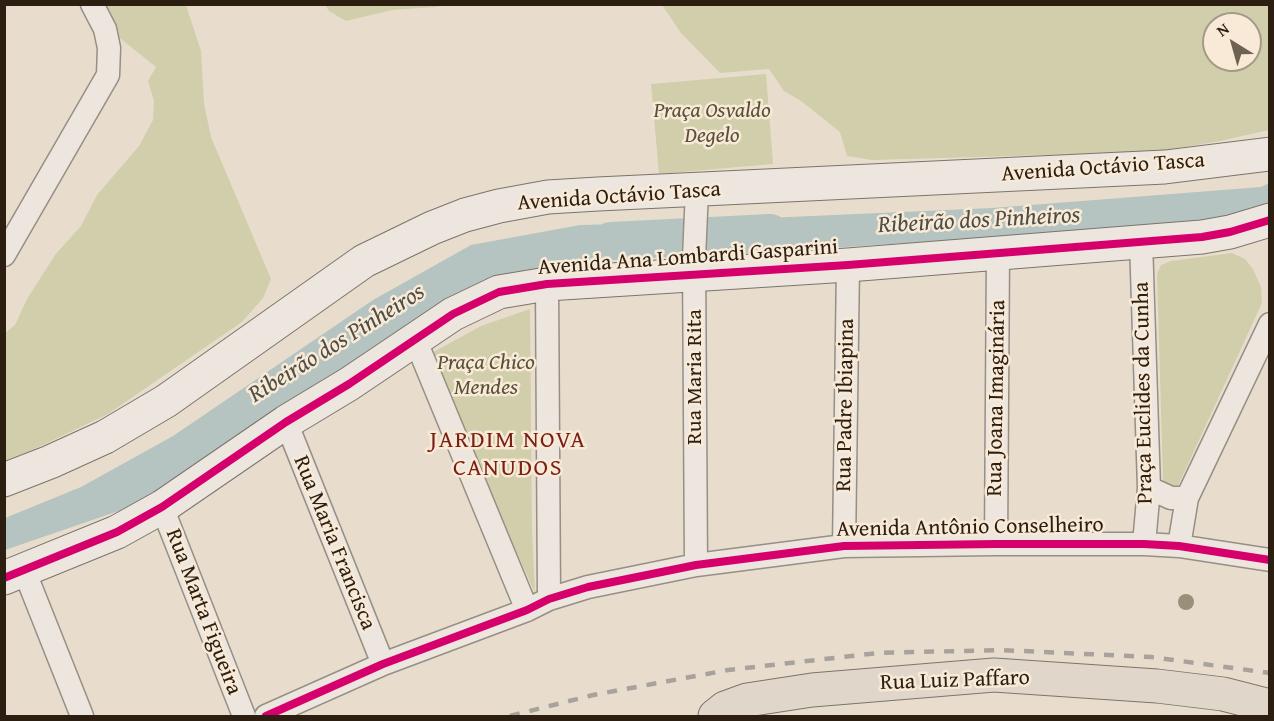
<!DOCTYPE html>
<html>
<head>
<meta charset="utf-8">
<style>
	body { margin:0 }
	#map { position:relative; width:1274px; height:721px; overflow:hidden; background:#e8ddcd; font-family:"Gentium Book Plus",serif }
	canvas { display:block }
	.frame { position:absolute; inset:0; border:6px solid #2c1f12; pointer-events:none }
	.north { position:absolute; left:1202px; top:12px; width:60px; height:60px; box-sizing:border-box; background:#f8ead7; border:2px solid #a69988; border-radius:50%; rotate:323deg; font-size:16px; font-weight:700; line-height:24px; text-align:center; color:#2c1f12 }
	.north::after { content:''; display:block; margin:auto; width:21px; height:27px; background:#6e6253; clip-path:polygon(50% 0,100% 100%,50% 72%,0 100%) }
</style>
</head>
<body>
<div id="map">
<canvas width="1274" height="721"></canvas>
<div class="frame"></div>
<div class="north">N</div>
</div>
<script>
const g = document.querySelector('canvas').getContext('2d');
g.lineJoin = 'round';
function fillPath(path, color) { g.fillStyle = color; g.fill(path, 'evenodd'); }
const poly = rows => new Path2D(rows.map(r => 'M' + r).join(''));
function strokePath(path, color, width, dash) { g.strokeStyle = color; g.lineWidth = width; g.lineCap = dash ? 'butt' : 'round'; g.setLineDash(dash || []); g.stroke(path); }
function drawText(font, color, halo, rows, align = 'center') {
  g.font = font + ' "Gentium Book Plus",serif'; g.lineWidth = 5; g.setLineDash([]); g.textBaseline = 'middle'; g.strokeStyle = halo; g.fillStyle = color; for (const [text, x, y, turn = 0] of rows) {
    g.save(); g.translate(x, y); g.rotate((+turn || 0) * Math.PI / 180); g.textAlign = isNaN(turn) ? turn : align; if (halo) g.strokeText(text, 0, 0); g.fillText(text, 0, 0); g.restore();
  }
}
const green = poly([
	[97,5,186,5,201,51,204,104,211,137,271,279,263,298,242,322,108,414,5,463,5,333,15,325,27,299,55,255,81,226,97,195,139,146,153,120,154,101,148,81,156,67,116,35],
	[325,5,442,5,436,7,392,10,346,21,329,11],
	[662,5,1269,5,1269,130,1220,141,1154,152,872,160,847,156,840,132,801,101,784,91,769,69,720,73,681,33],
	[1214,24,1250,24,1250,60,1214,60],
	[766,74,773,164,659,174,651,84],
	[1232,253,1245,259,1253,269,1261,287,1262,303,1177,488,1168,488,1163,480,1157,274,1161,265,1171,261],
	[530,309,532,530,535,593,428,355,481,326]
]);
const water = poly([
	[1269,183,1269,212,1240,222,719,255,721,220,992,208,1261,187],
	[663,223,663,252,497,279,449,297,139,504,5,550,5,518,81,487,173,436,373,300,471,245,580,225]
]);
const river = poly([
	[611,241,770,233]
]);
const street = poly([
	[1141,241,1149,488,1144,544],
	[4,255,108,75,109,48,105,29,92,4],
	[547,284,549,599],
	[415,339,527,610],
	[286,422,383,664],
	[1149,488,1171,498,1187,498],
	[162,507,244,716],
	[996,544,998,252],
	[844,546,848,265],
	[1179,546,1187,498,1270,324],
	[696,565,694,258,697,190],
	[24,570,82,716],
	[266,716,383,664,527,610,549,599,588,587,696,565,844,546,996,544,1144,544,1179,546,1270,560]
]);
const secondary = poly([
	[4,480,50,462,105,437,166,401,364,261,432,228,465,215,499,206,548,197,598,194,1165,167,1270,154],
	[4,578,117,532,162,507,286,422,349,384,453,314,499,292,547,284,848,265,1202,237,1230,232,1270,220]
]);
const primary = poly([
	[715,716,725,708,747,700,812,690,994,675,1157,686,1223,694,1270,706]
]);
const rail = poly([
	[510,716,593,695,728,670,878,653,1000,650,1151,657,1270,673]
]);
const cycleway = poly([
	[4,578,117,532,162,507,286,422,349,384,453,314,499,292,547,284,848,265,1202,237,1230,232,1270,220],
	[266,716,383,664,527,610,549,599,588,587,696,565,844,546,996,544,1144,544,1179,546,1270,560]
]);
const trees = [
	[1186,602]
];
const parkNames = [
	["Praça Osvaldo",712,111],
	["Degelo",712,136],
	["Praça Chico",486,363],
	["Mendes",486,388]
];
const streetNames = [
	["Avenida Octávio Tasca",1103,168,-4],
	["Avenida Octávio Tasca",619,197,-4],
	["Avenida Ana Lombardi Gasparini",688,258,-4],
	["Rua Maria Rita",695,377,-90],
	["Praça Euclides da Cunha",1144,393,-91],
	["Rua Joana Imaginária",997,398,-89],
	["Rua Padre Ibiapina",846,405,-89],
	["Avenida Antônio Conselheiro",970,528,-1],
	["Rua Maria Francisca",334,543,68],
	["Rua Marta Figueira",203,612,69],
	["Rua Luiz Paffaro",955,681,-2]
];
const waterNames = [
	["Ribeirão dos Pinheiros",979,221,-3],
	["Ribeirão dos Pinheiros",337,344,-32]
];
const neighbourhoodNames = [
	["JARDIM NOVA",508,441],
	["CANUDOS",508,469]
];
fillPath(green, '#d1ceac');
fillPath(water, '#b5c4c1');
strokePath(river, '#b5c4c1', 38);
strokePath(street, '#978e84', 25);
strokePath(secondary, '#7c746b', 35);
strokePath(primary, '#7c746b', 35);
strokePath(street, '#ece6df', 22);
strokePath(secondary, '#ece6df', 33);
strokePath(primary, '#e0d6c9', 33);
strokePath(rail, '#a7a29b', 4.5, [10, 10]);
strokePath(cycleway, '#d6006c', 8);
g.fillStyle = '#998f7b';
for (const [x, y] of trees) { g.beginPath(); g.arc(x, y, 8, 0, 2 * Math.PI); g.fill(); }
drawText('italic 22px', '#585038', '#f8ead7', parkNames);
drawText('22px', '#2c1f12', '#f8ead7', streetNames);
drawText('italic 24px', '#4e4e45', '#f8ead7', waterNames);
g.letterSpacing = '1.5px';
drawText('24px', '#7a1f14', '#f8ead7', neighbourhoodNames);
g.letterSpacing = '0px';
</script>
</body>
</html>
